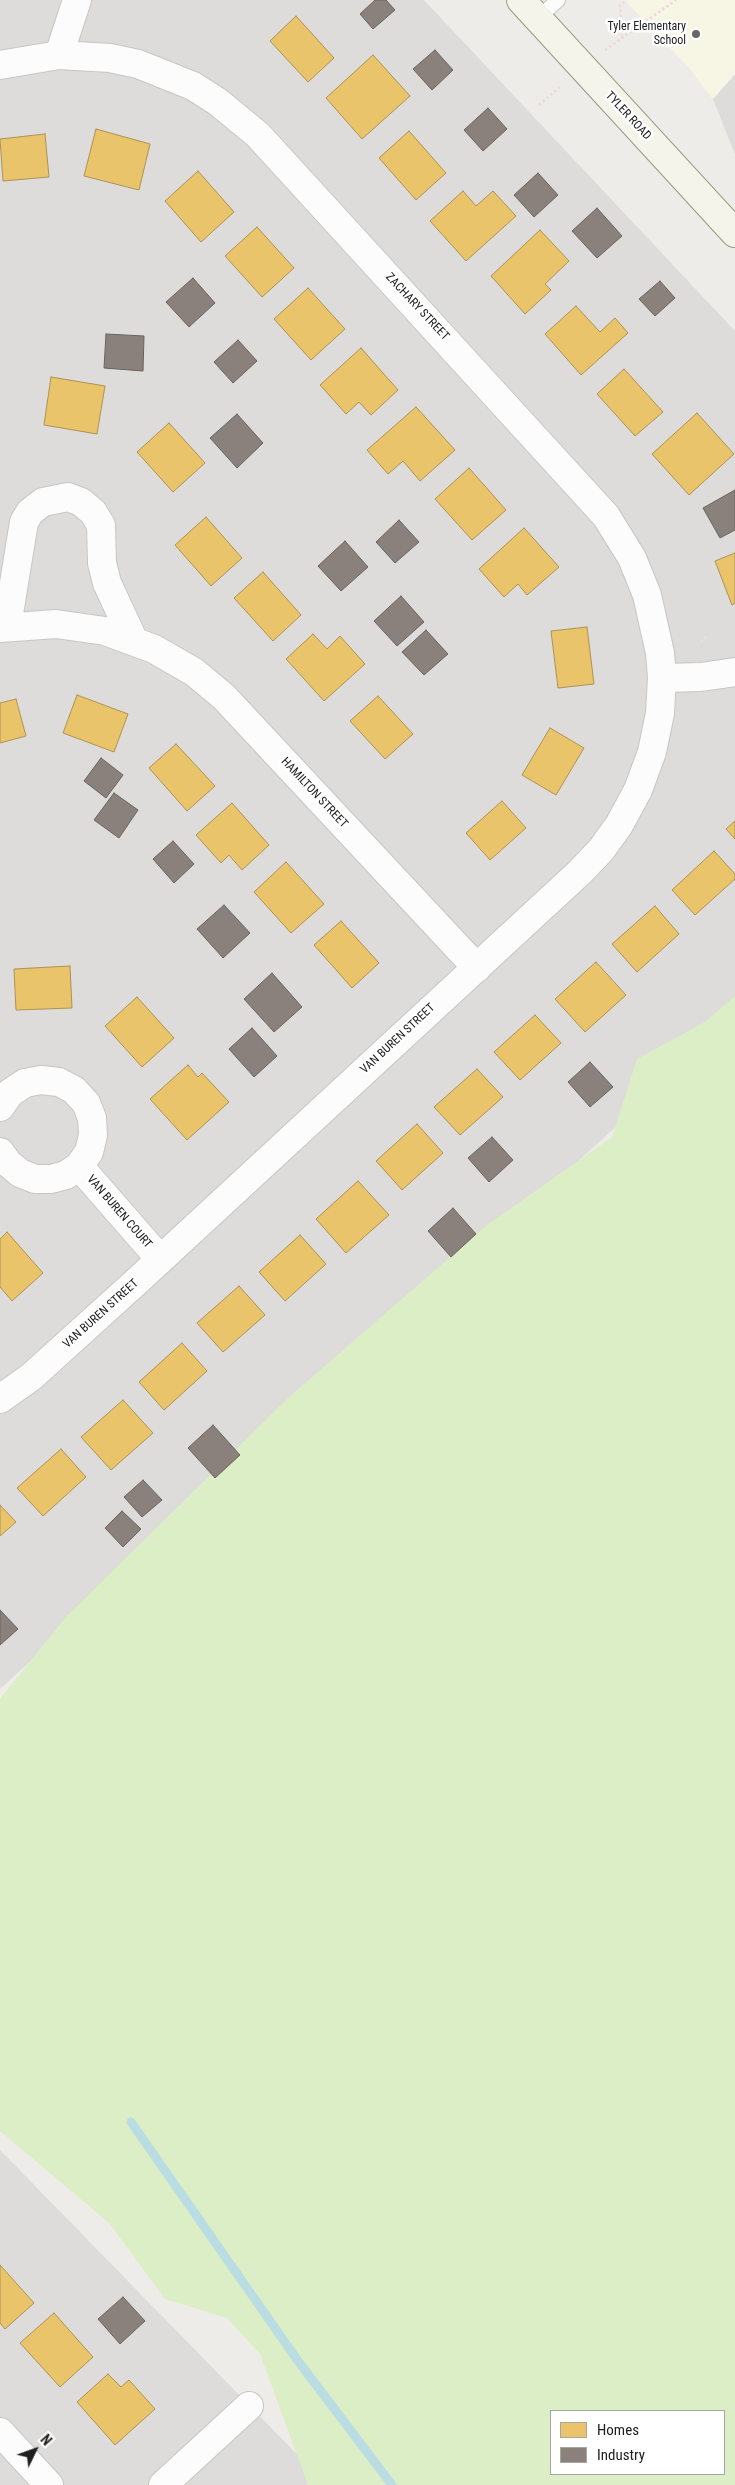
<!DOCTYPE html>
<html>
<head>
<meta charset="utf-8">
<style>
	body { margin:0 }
	#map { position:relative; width:735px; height:2485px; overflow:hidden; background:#eeece9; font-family:"Roboto Condensed",sans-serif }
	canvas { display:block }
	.legend { position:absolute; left:550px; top:2410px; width:175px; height:65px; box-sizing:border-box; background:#fff; border:1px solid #a6a6a6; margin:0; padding:6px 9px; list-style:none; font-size:15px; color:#202020 }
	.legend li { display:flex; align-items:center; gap:10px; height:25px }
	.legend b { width:25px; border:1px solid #a6a6a6 }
	.north { position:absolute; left:10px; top:2425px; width:50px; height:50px; -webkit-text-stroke:4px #fff; paint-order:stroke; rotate:48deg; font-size:14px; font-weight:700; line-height:20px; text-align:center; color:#202020 }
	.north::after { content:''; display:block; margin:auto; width:18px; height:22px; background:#202020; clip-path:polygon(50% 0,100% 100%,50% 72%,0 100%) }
</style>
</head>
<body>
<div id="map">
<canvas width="735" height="2485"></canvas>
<ul class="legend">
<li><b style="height:14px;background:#e9c46a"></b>Homes</li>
<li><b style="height:14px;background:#8a817c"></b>Industry</li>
</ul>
<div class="north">N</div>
</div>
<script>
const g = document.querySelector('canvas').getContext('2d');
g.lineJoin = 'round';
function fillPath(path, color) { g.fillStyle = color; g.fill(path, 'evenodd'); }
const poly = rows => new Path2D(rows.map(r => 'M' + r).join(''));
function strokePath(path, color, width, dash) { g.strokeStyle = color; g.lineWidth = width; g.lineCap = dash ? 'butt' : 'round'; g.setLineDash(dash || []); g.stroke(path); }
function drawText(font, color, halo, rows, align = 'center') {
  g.font = font + ' "Roboto Condensed",sans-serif'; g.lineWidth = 5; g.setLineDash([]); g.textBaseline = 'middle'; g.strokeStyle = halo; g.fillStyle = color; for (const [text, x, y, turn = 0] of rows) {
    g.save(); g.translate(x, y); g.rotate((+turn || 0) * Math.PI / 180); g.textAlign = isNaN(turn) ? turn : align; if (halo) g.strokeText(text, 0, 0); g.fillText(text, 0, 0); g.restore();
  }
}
const residential = poly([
	[0,0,424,0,735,331,735,1018,0,1689],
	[735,74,735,155,713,99],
	[0,2150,327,2485,0,2485]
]);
const education = poly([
	[625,0,735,0,735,74,713,99,689,68]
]);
const grass = poly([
	[735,996,735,2485,308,2485,260,2354,227,2318,165,2299,109,2223,0,2131,0,1699,65,1618,288,1398,487,1225,612,1137,637,1059,705,1022],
	[551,2411,724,2411,724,2474,551,2474]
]);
const homes = poly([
	[296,16,334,58,308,82,270,41,296,16],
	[373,55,410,96,362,139,326,98,373,55],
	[96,129,150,144,139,190,84,176,96,129],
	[409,131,446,173,416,200,379,158,409,131],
	[45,134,49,177,3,181,0,139,45,134],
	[198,171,234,212,201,242,165,201,198,171],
	[463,191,476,206,493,191,516,216,466,261,430,221,463,191],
	[257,227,294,268,262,297,225,256,257,227],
	[540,230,569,261,545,284,551,290,525,314,491,276,540,230],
	[308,288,345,329,311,360,274,319,308,288],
	[576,306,600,332,615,318,628,333,581,375,545,334,576,306],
	[361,348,398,390,371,415,359,402,346,414,320,385,361,348],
	[624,369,663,412,635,436,597,394,624,369],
	[51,377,105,386,97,434,44,425,51,377],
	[416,407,455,450,420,481,403,461,388,474,367,450,416,407],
	[697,413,734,454,689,495,652,454,697,413],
	[169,423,205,463,173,492,137,452,169,423],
	[469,468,506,510,472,540,435,499,469,468],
	[206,517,242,558,211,586,175,545,206,517],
	[524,528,559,567,527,595,518,584,504,597,479,569,524,528],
	[735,553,735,603,732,605,715,561,735,553],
	[263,572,301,615,273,641,234,598,263,572],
	[587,627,594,684,558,688,551,631,587,627],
	[313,634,327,649,340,636,365,664,324,701,286,659,313,634],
	[77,695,128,714,114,752,63,733,77,695],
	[378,696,413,734,385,759,350,721,378,696],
	[16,699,26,736,0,743,0,703,16,699],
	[550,728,584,748,556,795,522,775,550,728],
	[176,744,215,786,187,811,149,768,176,744],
	[502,801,526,828,490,860,466,833,502,801],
	[232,803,269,845,242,870,229,855,221,863,196,835,232,803],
	[735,821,735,839,726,829,735,821],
	[714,851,735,874,735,879,695,915,672,890,714,851],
	[286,862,324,904,291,933,254,892,286,862],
	[655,906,679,934,637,972,612,944,655,906],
	[341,921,379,963,352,988,314,945,341,921],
	[596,962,626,995,585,1032,555,999,596,962],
	[70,966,72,1008,16,1010,14,969,70,966],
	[137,997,174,1038,142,1067,105,1026,137,997],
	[535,1015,561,1043,520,1080,494,1052,535,1015],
	[188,1065,198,1077,202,1073,229,1102,187,1140,150,1099,188,1065],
	[477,1069,503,1097,460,1135,434,1107,477,1069],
	[417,1124,443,1153,402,1190,376,1161,417,1124],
	[358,1181,389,1215,346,1253,316,1219,358,1181],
	[7,1232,43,1273,12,1301,0,1287,0,1239,7,1232],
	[300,1235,326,1264,285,1301,259,1272,300,1235],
	[239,1286,265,1315,223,1352,197,1323,239,1286],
	[182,1343,207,1371,164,1410,139,1382,182,1343],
	[123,1400,153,1433,111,1470,81,1437,123,1400],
	[61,1449,86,1477,43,1516,17,1488,61,1449],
	[0,1505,16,1522,0,1536,0,1505],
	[0,2265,34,2303,5,2329,0,2323,0,2265],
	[54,2313,93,2357,60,2387,20,2343,54,2313],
	[108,2374,121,2387,129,2380,155,2409,115,2445,77,2402,108,2374]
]);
const industry = poly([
	[375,0,386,0,395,10,373,29,360,14,375,0],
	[435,50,453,70,432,90,413,69,435,50],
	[488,108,507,129,483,151,464,130,488,108],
	[538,173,558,195,534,217,514,195,538,173],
	[597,208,622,236,597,258,572,231,597,208],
	[193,278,215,303,189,327,166,302,193,278],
	[660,281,675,298,655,316,639,299,660,281],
	[106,334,144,336,143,371,104,368,106,334],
	[238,340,257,361,233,383,214,362,238,340],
	[237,414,263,443,237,468,210,438,237,414],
	[735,490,735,530,720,538,703,508,735,490],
	[399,520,419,542,395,563,376,542,399,520],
	[345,541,368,567,341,591,318,566,345,541],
	[401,596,424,622,397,646,374,621,401,596],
	[426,630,448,654,424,675,402,652,426,630],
	[101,758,123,775,106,798,84,781,101,758],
	[114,793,138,810,119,838,94,820,114,793],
	[173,841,194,864,174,883,153,859,173,841],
	[224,905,250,933,223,958,197,929,224,905],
	[272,973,302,1007,274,1032,244,999,272,973],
	[252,1028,277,1056,254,1077,229,1049,252,1028],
	[590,1062,613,1087,590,1107,568,1082,590,1062],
	[492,1137,513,1160,489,1182,468,1158,492,1137],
	[453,1208,476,1234,451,1257,428,1231,453,1208],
	[213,1425,240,1455,215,1478,188,1448,213,1425],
	[143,1480,162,1500,142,1517,124,1497,143,1480],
	[122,1511,141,1529,123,1547,105,1528,122,1511],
	[0,1610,18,1629,0,1645,0,1610],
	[123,2297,145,2321,120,2344,98,2319,123,2297]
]);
const stream = poly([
	[131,2122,298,2361,392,2485]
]);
const path = poly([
	[622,37,620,5,627,0],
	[605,50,676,0],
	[539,105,561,86],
	[697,645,707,636]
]);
const lane = poly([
	[538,18,558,0]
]);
const street = poly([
	[59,55,77,0],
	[0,65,59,55,110,58,138,64,193,86,218,102,258,135,606,516,632,558,647,595,660,653,662,678,660,713,652,752,638,790,619,825,601,850,580,872,136,1282,31,1377,0,1399],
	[7,626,24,522,30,512,43,502,68,497,81,502,93,512,101,525,102,563,107,583,133,639],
	[0,628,56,624,105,631,154,649,194,672,224,697,477,968],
	[662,678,701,677,735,672],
	[0,1107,10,1093,25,1083,41,1080,59,1082,74,1090,86,1103,92,1118,93,1135,89,1152,79,1166,66,1175,51,1179,35,1179,20,1173,8,1163,0,1152],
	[79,1166,160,1259],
	[0,2432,49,2485],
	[163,2485,249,2406]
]);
const secondary = poly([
	[521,0,735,233]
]);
const markers = [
	[696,34,5,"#686766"]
];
const poiNames = [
	["Tyler Elementary",686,27],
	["School",686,41]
];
const streetNames = [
	["TYLER ROAD",628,116,47],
	["ZACHARY STREET",417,307,47],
	["HAMILTON STREET",314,793,47],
	["VAN BUREN STREET",398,1039,-43],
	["VAN BUREN COURT",119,1212,49],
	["VAN BUREN STREET",101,1314,-42]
];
fillPath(residential, '#dddcda');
fillPath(education, '#f7f6e5');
fillPath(grass, '#dceec5');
fillPath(homes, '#e9c46a');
strokePath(homes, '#ad9354', 1);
fillPath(industry, '#8a817c');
strokePath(industry, '#6a6460', 1);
strokePath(stream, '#badde4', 9);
strokePath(lane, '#c7c6c5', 16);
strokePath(street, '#c7c6c5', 30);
strokePath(secondary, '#98997f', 30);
strokePath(path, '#ecdbd9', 3, [2.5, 2.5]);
strokePath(lane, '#fcfcfc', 14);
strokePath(street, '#fcfcfc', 28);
strokePath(secondary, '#f4f4eb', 28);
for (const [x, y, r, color] of markers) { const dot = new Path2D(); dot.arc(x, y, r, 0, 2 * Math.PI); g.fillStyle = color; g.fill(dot); strokePath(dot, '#fff', 2); }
drawText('12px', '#202020', '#fff', poiNames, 'right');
drawText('12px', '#202020', '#fff', streetNames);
</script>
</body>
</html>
